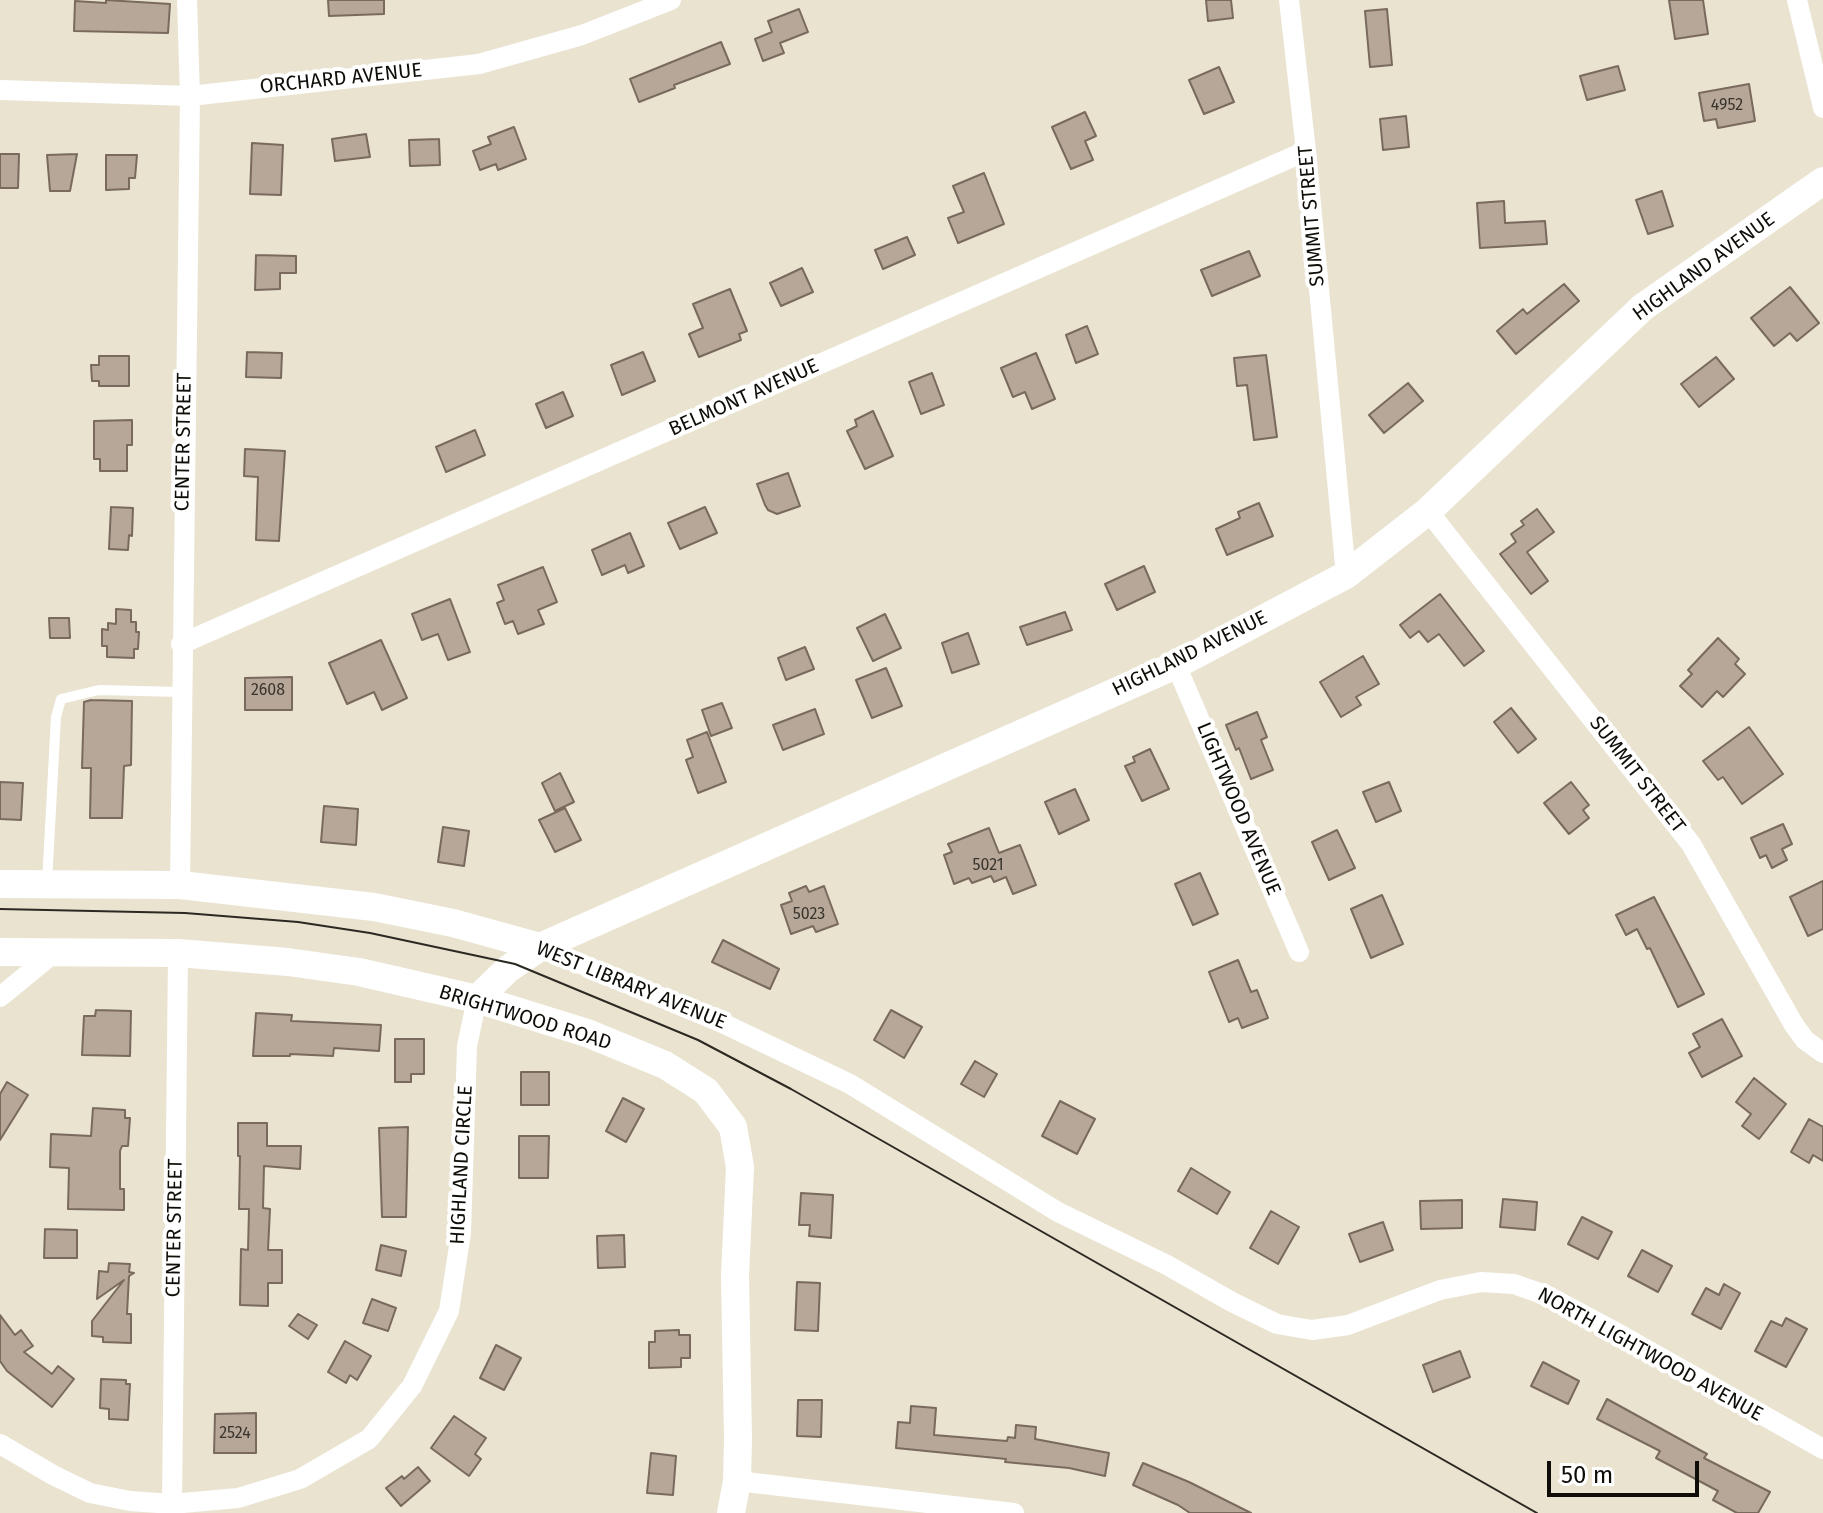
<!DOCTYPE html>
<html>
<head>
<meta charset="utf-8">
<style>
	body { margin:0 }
	#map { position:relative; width:1823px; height:1513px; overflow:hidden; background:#e9e3d0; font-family:"Fira Sans",sans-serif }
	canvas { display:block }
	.scale { position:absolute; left:1547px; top:1461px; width:152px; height:36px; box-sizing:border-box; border:4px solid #0f0d07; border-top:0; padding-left:10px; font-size:24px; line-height:28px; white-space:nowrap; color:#0f0d07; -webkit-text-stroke:6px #fff; paint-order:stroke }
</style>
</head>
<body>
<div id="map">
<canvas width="1823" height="1513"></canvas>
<div class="scale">50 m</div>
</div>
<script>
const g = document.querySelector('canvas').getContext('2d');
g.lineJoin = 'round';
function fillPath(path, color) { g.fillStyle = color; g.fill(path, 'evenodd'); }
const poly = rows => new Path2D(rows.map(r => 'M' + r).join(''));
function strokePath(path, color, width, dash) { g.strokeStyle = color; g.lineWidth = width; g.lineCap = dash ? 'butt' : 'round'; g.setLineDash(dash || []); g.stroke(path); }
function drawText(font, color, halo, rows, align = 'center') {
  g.font = font + ' "Fira Sans",sans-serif'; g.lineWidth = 8; g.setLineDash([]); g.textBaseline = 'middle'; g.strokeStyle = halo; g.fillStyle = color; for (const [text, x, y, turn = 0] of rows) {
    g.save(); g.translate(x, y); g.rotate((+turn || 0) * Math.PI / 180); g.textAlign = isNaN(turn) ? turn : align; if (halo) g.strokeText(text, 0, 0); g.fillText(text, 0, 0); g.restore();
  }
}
const building = poly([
	[106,0,170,4,168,33,74,31,75,1,106,3,106,0],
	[328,0,384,0,384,14,329,16,328,0],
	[1206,0,1231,0,1233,18,1208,21,1206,0],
	[1669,0,1703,0,1708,34,1675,39,1669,0],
	[799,9,808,32,780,43,784,53,763,61,755,39,772,32,768,21,799,9],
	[1387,9,1392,65,1370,67,1365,11,1387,9],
	[721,42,730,64,674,85,675,88,639,102,630,79,721,42],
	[1618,66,1625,90,1587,100,1580,76,1618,66],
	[1219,67,1234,102,1204,114,1189,80,1219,67],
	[1749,84,1755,121,1718,128,1716,119,1704,121,1699,93,1749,84],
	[1085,112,1096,136,1085,141,1093,160,1071,169,1052,127,1085,112],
	[1406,116,1409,147,1383,150,1380,119,1406,116],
	[514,127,526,159,498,170,496,164,480,170,473,151,491,144,488,137,514,127],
	[366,134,370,157,335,161,332,139,366,134],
	[439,139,440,165,410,166,409,140,439,139],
	[252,143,283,145,281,195,250,194,252,143],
	[0,154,19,154,18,188,0,188,0,154],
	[77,154,70,191,50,191,47,155,77,154],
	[106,155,137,155,135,178,129,178,129,189,106,190,106,155],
	[984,173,1004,224,958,243,948,218,964,212,953,186,984,173],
	[1662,191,1673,226,1648,234,1636,200,1662,191],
	[1504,201,1505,223,1545,221,1547,244,1480,248,1477,203,1504,201],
	[907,237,915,255,883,269,875,250,907,237],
	[1249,251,1260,276,1212,296,1201,270,1249,251],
	[256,255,296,256,296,273,280,273,280,289,255,290,256,255],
	[802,268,813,292,781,306,770,283,802,268],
	[1564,284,1579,301,1516,354,1497,331,1523,309,1527,314,1564,284],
	[1790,287,1819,323,1797,341,1790,333,1774,346,1751,318,1790,287],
	[730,289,747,331,739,334,741,340,699,357,689,334,703,328,693,304,730,289],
	[1087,326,1098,354,1076,363,1066,335,1087,326],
	[247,352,282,353,281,378,246,377,247,352],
	[643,352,655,381,622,395,611,365,643,352],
	[1036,353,1055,399,1032,409,1025,392,1013,397,1001,368,1036,353],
	[1266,355,1277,437,1254,440,1247,385,1237,386,1234,358,1266,355],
	[99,356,129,356,129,386,99,386,99,381,92,381,91,365,99,365,99,356],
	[1716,357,1734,379,1699,407,1681,384,1716,357],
	[932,373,944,405,921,414,909,382,932,373],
	[1408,383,1423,401,1384,433,1369,415,1408,383],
	[563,392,573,416,546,428,536,404,563,392],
	[873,411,893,456,865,469,847,431,857,426,855,420,873,411],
	[132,420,132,445,127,445,127,471,100,471,100,459,94,459,94,421,132,420],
	[475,430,485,455,446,472,436,447,475,430],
	[245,449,285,451,279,541,256,540,258,477,244,476,245,449],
	[788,473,800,506,777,514,768,510,765,505,757,484,788,473],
	[1259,503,1273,536,1227,555,1216,529,1240,518,1238,512,1259,503],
	[111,507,133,508,132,536,129,535,128,550,109,549,111,507],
	[705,507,717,533,680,549,668,523,705,507],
	[1537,509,1554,532,1527,552,1548,581,1531,594,1500,554,1516,542,1511,534,1524,525,1521,521,1537,509],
	[630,533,644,566,628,573,625,565,602,575,592,550,630,533],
	[1144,566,1155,592,1117,610,1105,584,1144,566],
	[543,567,557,602,538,610,544,624,518,634,513,621,505,624,497,603,504,600,498,585,543,567],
	[1440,594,1484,651,1464,666,1439,634,1428,642,1419,631,1410,638,1400,625,1440,594],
	[450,599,470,652,448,660,438,634,422,640,412,614,450,599],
	[116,609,131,610,131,622,136,622,136,632,139,632,138,649,134,649,134,658,107,657,107,646,102,646,102,629,108,630,108,623,116,624,116,609],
	[1065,612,1072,630,1027,645,1020,627,1065,612],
	[885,614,901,648,873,661,857,628,885,614],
	[49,618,69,618,70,638,50,638,49,618],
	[968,633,979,664,952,673,942,643,968,633],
	[1718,638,1739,659,1735,664,1745,674,1723,697,1717,691,1702,707,1680,686,1692,674,1688,670,1718,638],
	[381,640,407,698,382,710,374,692,347,704,329,663,381,640],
	[805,647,814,669,786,680,778,658,805,647],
	[1363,656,1379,684,1356,697,1361,705,1341,717,1320,682,1363,656],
	[886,668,902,706,872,718,856,680,886,668],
	[292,677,292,710,245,710,245,678,292,677],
	[91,700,132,701,131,765,124,766,122,818,90,818,91,768,82,768,84,702,91,700],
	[722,703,732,728,711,736,702,710,722,703],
	[1511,708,1536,739,1518,753,1494,722,1511,708],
	[815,709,824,734,783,750,773,725,815,709],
	[1257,712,1267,737,1261,740,1273,770,1251,779,1239,748,1236,750,1226,725,1257,712],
	[1749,727,1783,774,1742,804,1723,777,1718,780,1703,761,1749,727],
	[707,732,726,782,698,793,686,760,693,757,687,740,707,732],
	[1150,749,1169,789,1142,801,1125,766,1135,762,1133,757,1150,749],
	[560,773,574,802,555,811,542,783,560,773],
	[0,782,23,783,21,820,0,819,0,782],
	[1389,782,1401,811,1376,822,1363,792,1389,782],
	[1571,782,1589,805,1583,810,1589,818,1569,834,1544,803,1571,782],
	[1075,789,1089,820,1059,834,1045,802,1075,789],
	[324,806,358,809,356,845,321,842,324,806],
	[565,808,581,840,555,852,539,820,565,808],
	[1783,824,1792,844,1782,849,1787,860,1772,868,1766,855,1760,858,1751,838,1783,824],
	[443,827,469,831,464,866,438,862,443,827],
	[989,828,999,853,1020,845,1036,885,1013,894,1006,877,994,882,991,876,972,883,969,878,954,884,944,855,952,852,948,844,989,828],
	[1337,830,1355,868,1329,880,1312,842,1337,830],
	[1200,873,1218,914,1193,925,1175,884,1200,873],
	[1823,881,1823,929,1808,936,1790,897,1823,881],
	[806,886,809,892,824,886,838,924,816,932,813,926,791,934,781,905,792,901,789,893,806,886],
	[1382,895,1403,944,1371,958,1351,909,1382,895],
	[1654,897,1704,994,1678,1007,1650,948,1647,949,1637,929,1626,935,1616,915,1654,897],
	[723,940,779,969,770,989,712,962,723,940],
	[1238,960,1251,992,1257,990,1268,1018,1242,1028,1238,1018,1229,1022,1209,972,1238,960],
	[96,1010,131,1011,130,1056,82,1055,84,1016,95,1016,96,1010],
	[891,1010,922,1027,904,1058,874,1040,891,1010],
	[256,1013,292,1015,291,1021,381,1025,379,1051,334,1048,333,1056,290,1054,290,1056,253,1056,256,1013],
	[1722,1019,1742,1056,1702,1077,1689,1053,1700,1047,1693,1034,1722,1019],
	[395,1039,424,1039,424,1074,411,1074,411,1082,395,1082,395,1039],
	[975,1061,997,1074,984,1097,961,1084,975,1061],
	[521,1072,549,1072,549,1105,521,1105,521,1072],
	[1754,1078,1786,1104,1759,1139,1742,1126,1751,1114,1736,1102,1754,1078],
	[7,1082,28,1095,0,1140,0,1094,7,1082],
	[623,1098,644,1109,626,1142,606,1131,623,1098],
	[1060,1101,1095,1119,1077,1154,1042,1136,1060,1101],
	[93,1108,125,1110,125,1118,130,1118,128,1146,122,1146,120,1151,120,1189,124,1189,124,1210,68,1209,69,1168,50,1167,51,1134,91,1136,93,1108],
	[1809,1119,1823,1127,1823,1161,1813,1155,1809,1163,1791,1152,1809,1119],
	[238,1123,267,1123,267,1146,301,1146,300,1169,264,1166,263,1208,270,1209,268,1250,282,1250,282,1283,268,1283,268,1306,240,1305,241,1249,248,1250,249,1209,239,1209,240,1156,238,1156,238,1123],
	[408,1127,406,1217,382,1217,379,1128,408,1127],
	[519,1136,549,1136,548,1178,519,1178,519,1136],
	[1191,1168,1230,1192,1217,1214,1178,1191,1191,1168],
	[801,1193,833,1195,831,1238,809,1236,810,1225,799,1225,801,1193],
	[1503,1199,1537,1202,1535,1230,1500,1227,1503,1199],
	[1462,1200,1462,1228,1421,1229,1420,1201,1462,1200],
	[1271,1211,1299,1227,1278,1264,1250,1248,1271,1211],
	[1582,1217,1612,1232,1598,1259,1568,1244,1582,1217],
	[1383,1222,1393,1250,1360,1262,1349,1234,1383,1222],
	[45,1229,77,1230,77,1258,44,1258,45,1229],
	[624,1235,625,1267,598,1268,597,1236,624,1235],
	[381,1245,406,1251,401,1276,376,1270,381,1245],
	[1642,1250,1672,1266,1658,1292,1628,1276,1642,1250],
	[109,1263,130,1264,129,1272,134,1273,129,1276,127,1314,131,1314,131,1343,103,1342,103,1337,92,1336,92,1321,124,1280,97,1299,99,1271,108,1272,109,1263],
	[797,1282,820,1283,818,1331,795,1330,797,1282],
	[1724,1284,1740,1293,1721,1329,1692,1314,1706,1288,1719,1295,1724,1284],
	[372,1299,396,1308,388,1331,363,1323,372,1299],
	[298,1314,317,1325,308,1339,289,1326,298,1314],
	[0,1315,15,1335,21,1330,33,1346,24,1352,52,1374,58,1366,74,1379,52,1407,7,1371,0,1361,0,1315],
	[1786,1318,1807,1329,1786,1367,1755,1351,1771,1321,1782,1326,1786,1318],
	[679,1330,679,1335,690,1335,690,1358,681,1358,681,1367,649,1368,649,1342,655,1342,655,1331,679,1330],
	[345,1341,371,1356,357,1380,350,1375,346,1383,328,1372,345,1341],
	[496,1345,521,1358,504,1390,480,1378,496,1345],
	[1460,1351,1470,1377,1433,1392,1423,1365,1460,1351],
	[1543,1362,1579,1381,1568,1404,1531,1386,1543,1362],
	[101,1379,126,1380,126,1384,130,1384,128,1420,109,1419,109,1409,100,1408,101,1379],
	[1607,1399,1707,1454,1704,1458,1770,1492,1758,1513,1737,1513,1713,1500,1718,1491,1656,1458,1660,1451,1597,1419,1607,1399],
	[798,1400,822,1400,821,1437,797,1436,798,1400],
	[911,1406,936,1408,934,1435,1007,1441,1008,1437,1015,1438,1016,1425,1036,1427,1035,1439,1109,1453,1105,1476,1069,1468,1005,1462,1006,1459,896,1448,898,1422,910,1423,911,1406],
	[256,1413,256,1453,214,1453,215,1414,256,1413],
	[454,1416,486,1438,475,1454,481,1459,469,1476,431,1448,454,1416],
	[651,1453,676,1456,673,1495,647,1493,651,1453],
	[1143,1463,1189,1482,1251,1513,1190,1513,1178,1505,1133,1485,1143,1463],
	[418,1467,430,1481,401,1506,386,1488,402,1476,404,1479,418,1467]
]);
const lane = poly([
	[47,883,56,717,61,699,99,690,181,692]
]);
const street = poly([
	[1289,0,1306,151,1346,575],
	[1797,0,1823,108],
	[0,90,190,96,479,64,582,35,671,0],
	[1428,511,1691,844,1794,1025,1805,1040,1823,1053],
	[181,644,1306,151],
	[1176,665,1299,952],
	[180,885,190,96,187,0],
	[540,947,718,1021,850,1084,1058,1212,1167,1265,1232,1302,1277,1324,1312,1330,1348,1325,1440,1290,1481,1282,1514,1284,1548,1296,1610,1329,1823,1449],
	[0,997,55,952],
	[0,1444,53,1475,90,1493,130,1501,172,1504,238,1498,300,1479,369,1439,412,1386,449,1311,461,1233,467,1046,477,999],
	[737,1481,1014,1513],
	[172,1504,178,953]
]);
const secondary = poly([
	[0,884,180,885,374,907,453,923,540,947],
	[0,952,178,953,288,962,359,972,477,999,587,1033,665,1065,706,1091,733,1127,740,1167,735,1276,738,1439,737,1481,731,1513],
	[477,999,508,969,540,947,1176,665,1346,575,1428,511,1643,307,1823,181]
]);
const tram = poly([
	[0,909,185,913,298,922,370,933,515,964,698,1040,791,1089,1537,1513]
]);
const numberNames = [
	["4952",1727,106],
	["2608",268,691],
	["5021",988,866],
	["5023",809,915],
	["2524",235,1434]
];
const streetNames = [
	["ORCHARD AVENUE",341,79,-6],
	["SUMMIT STREET",1312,216,-95],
	["HIGHLAND AVENUE",1704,267,-36],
	["BELMONT AVENUE",744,398,-24],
	["CENTER STREET",184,442,-89],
	["HIGHLAND AVENUE",1190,654,-26],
	["SUMMIT STREET",1637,775,52],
	["LIGHTWOOD AVENUE",1238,809,67],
	["WEST LIBRARY AVENUE",631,986,22],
	["BRIGHTWOOD ROAD",525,1018,17],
	["HIGHLAND CIRCLE",462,1165,-87],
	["CENTER STREET",175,1228,-89],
	["NORTH LIGHTWOOD AVENUE",1650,1355,29]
];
fillPath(building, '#b6a799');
strokePath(building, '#796a5d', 2);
strokePath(lane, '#fff', 10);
strokePath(street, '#fff', 20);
strokePath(secondary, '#fff', 28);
strokePath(tram, '#2b2921', 2);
drawText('16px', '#39342c', null, numberNames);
drawText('20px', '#0f0d07', '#fff', streetNames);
</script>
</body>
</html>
